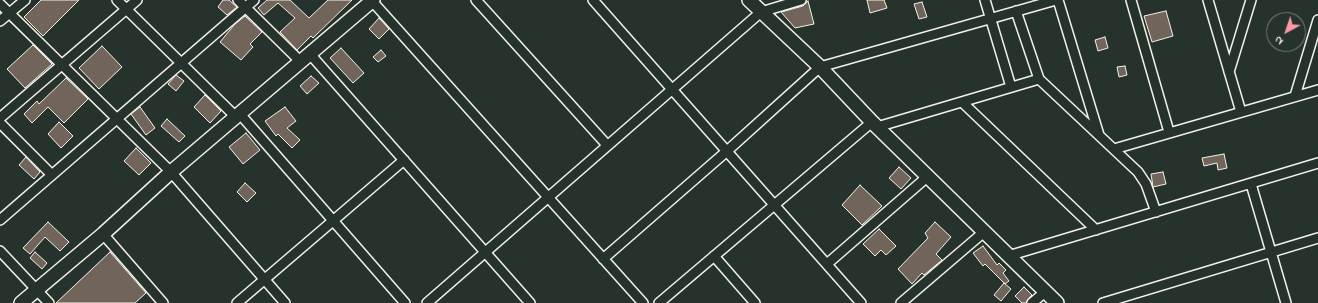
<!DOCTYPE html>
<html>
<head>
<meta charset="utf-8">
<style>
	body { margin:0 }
	#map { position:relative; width:1318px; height:303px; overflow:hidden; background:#26332d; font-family:"Indie Flower",sans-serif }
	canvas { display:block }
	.north { position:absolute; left:1266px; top:12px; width:40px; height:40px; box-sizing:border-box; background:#26332d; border:1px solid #787f78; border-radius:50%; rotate:220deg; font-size:11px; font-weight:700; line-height:16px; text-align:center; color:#f4f1e8 }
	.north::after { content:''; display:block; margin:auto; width:14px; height:18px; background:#ff9aa2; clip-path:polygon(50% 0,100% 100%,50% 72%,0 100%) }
</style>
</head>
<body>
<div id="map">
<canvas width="1318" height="303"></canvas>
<div class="north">N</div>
</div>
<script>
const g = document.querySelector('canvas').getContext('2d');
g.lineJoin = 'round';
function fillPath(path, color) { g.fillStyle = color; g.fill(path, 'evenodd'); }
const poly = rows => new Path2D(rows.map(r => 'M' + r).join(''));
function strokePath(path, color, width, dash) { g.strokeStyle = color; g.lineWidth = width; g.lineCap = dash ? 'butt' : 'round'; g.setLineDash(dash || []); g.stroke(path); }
const building = poly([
	[41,0,79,0,43,36,24,17,41,0],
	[223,0,229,0,237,7,227,15,218,7,223,0],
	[267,0,290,0,309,18,328,0,352,0,313,38,311,36,297,50,280,32,295,18,278,3,264,15,258,8,267,0],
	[867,0,884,0,887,8,870,13,867,0],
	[808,1,814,24,795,28,781,12,803,6,808,1],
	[922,2,927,17,919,19,914,4,922,2],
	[1166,11,1173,36,1152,42,1144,16,1166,11],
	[245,16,262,32,250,44,253,47,241,60,220,42,235,24,245,16],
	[379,18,389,29,379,39,369,29,379,18],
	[1105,37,1108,48,1098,51,1095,40,1105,37],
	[33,45,52,64,25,88,7,69,33,45],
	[102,46,122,67,99,89,79,68,102,46],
	[341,48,364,73,353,83,330,58,341,48],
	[381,50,386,56,378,62,373,57,381,50],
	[1125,66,1127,75,1119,77,1117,67,1125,66],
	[176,75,184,81,176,91,168,84,176,75],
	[311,76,319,83,307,94,300,86,311,76],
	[66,78,88,99,64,123,48,107,32,123,24,114,37,101,39,104,66,78],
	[205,95,221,111,210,123,194,107,205,95],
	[140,107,155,128,146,135,131,114,140,107],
	[285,107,296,121,287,128,300,140,292,148,278,134,276,136,265,121,285,107],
	[167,119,185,136,179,142,161,126,167,119],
	[59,122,73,136,61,148,48,134,59,122],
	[246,133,260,150,243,164,229,147,246,133],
	[136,148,151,163,139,175,124,161,136,148],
	[1224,154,1227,168,1218,170,1217,163,1204,166,1202,158,1224,154],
	[26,157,40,172,34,179,19,165,26,157],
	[899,167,911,178,901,189,889,178,899,167],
	[1163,172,1166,184,1153,187,1151,174,1163,172],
	[245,183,256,193,247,202,237,192,245,183],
	[860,185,882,206,862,225,842,205,860,185],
	[48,222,69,242,60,251,45,237,30,254,23,248,48,222],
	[935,222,951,237,936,254,942,260,924,275,922,273,912,284,898,269,928,238,925,233,935,222],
	[879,229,896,246,886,255,881,250,875,256,863,244,879,229],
	[983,246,997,265,999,263,1006,270,1003,273,1009,281,1005,284,985,264,983,266,973,253,983,246],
	[35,252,47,263,42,269,30,258,35,252],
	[110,252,146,293,135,303,56,303,110,252],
	[1004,283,1011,289,1001,301,994,295,1004,283],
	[1024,287,1032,295,1028,299,1026,303,1022,303,1015,296,1024,287]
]);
const street = poly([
	[117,0,236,117],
	[238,0,301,62],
	[476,0,607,145],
	[593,0,861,303],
	[985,0,1011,87],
	[1058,0,1099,135],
	[1131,0,1169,132],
	[1208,0,1241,112],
	[372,1,643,303],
	[0,4,171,172,285,303],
	[1016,11,1039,79,1138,172,1146,184,1156,212],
	[0,21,25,0],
	[310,54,530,303],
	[1229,72,1251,0],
	[1295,96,1318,20],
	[962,102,1096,230],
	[240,114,405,303],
	[0,118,137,0],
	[0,123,52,175],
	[877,127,1039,79],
	[1114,149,1318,90],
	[1251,184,1286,303],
	[0,220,254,0],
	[103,234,163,303],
	[0,251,49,303],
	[714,256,755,303],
	[1008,256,1318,163],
	[603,259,727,151,820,67,1056,0],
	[827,264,927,177],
	[237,303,404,160],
	[427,303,761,12,801,0],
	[659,303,872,122],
	[901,303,984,232],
	[1032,303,1045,292],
	[1103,303,1318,238]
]);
const secondary = poly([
	[749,0,820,67,872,122,1057,303],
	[21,303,103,234,171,172,373,0]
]);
fillPath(building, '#71655b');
strokePath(building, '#f4f1e8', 1);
strokePath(street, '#f4f1e8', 12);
strokePath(secondary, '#f4f1e8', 16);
strokePath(street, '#26332d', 9);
strokePath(secondary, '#26332d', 13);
</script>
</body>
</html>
